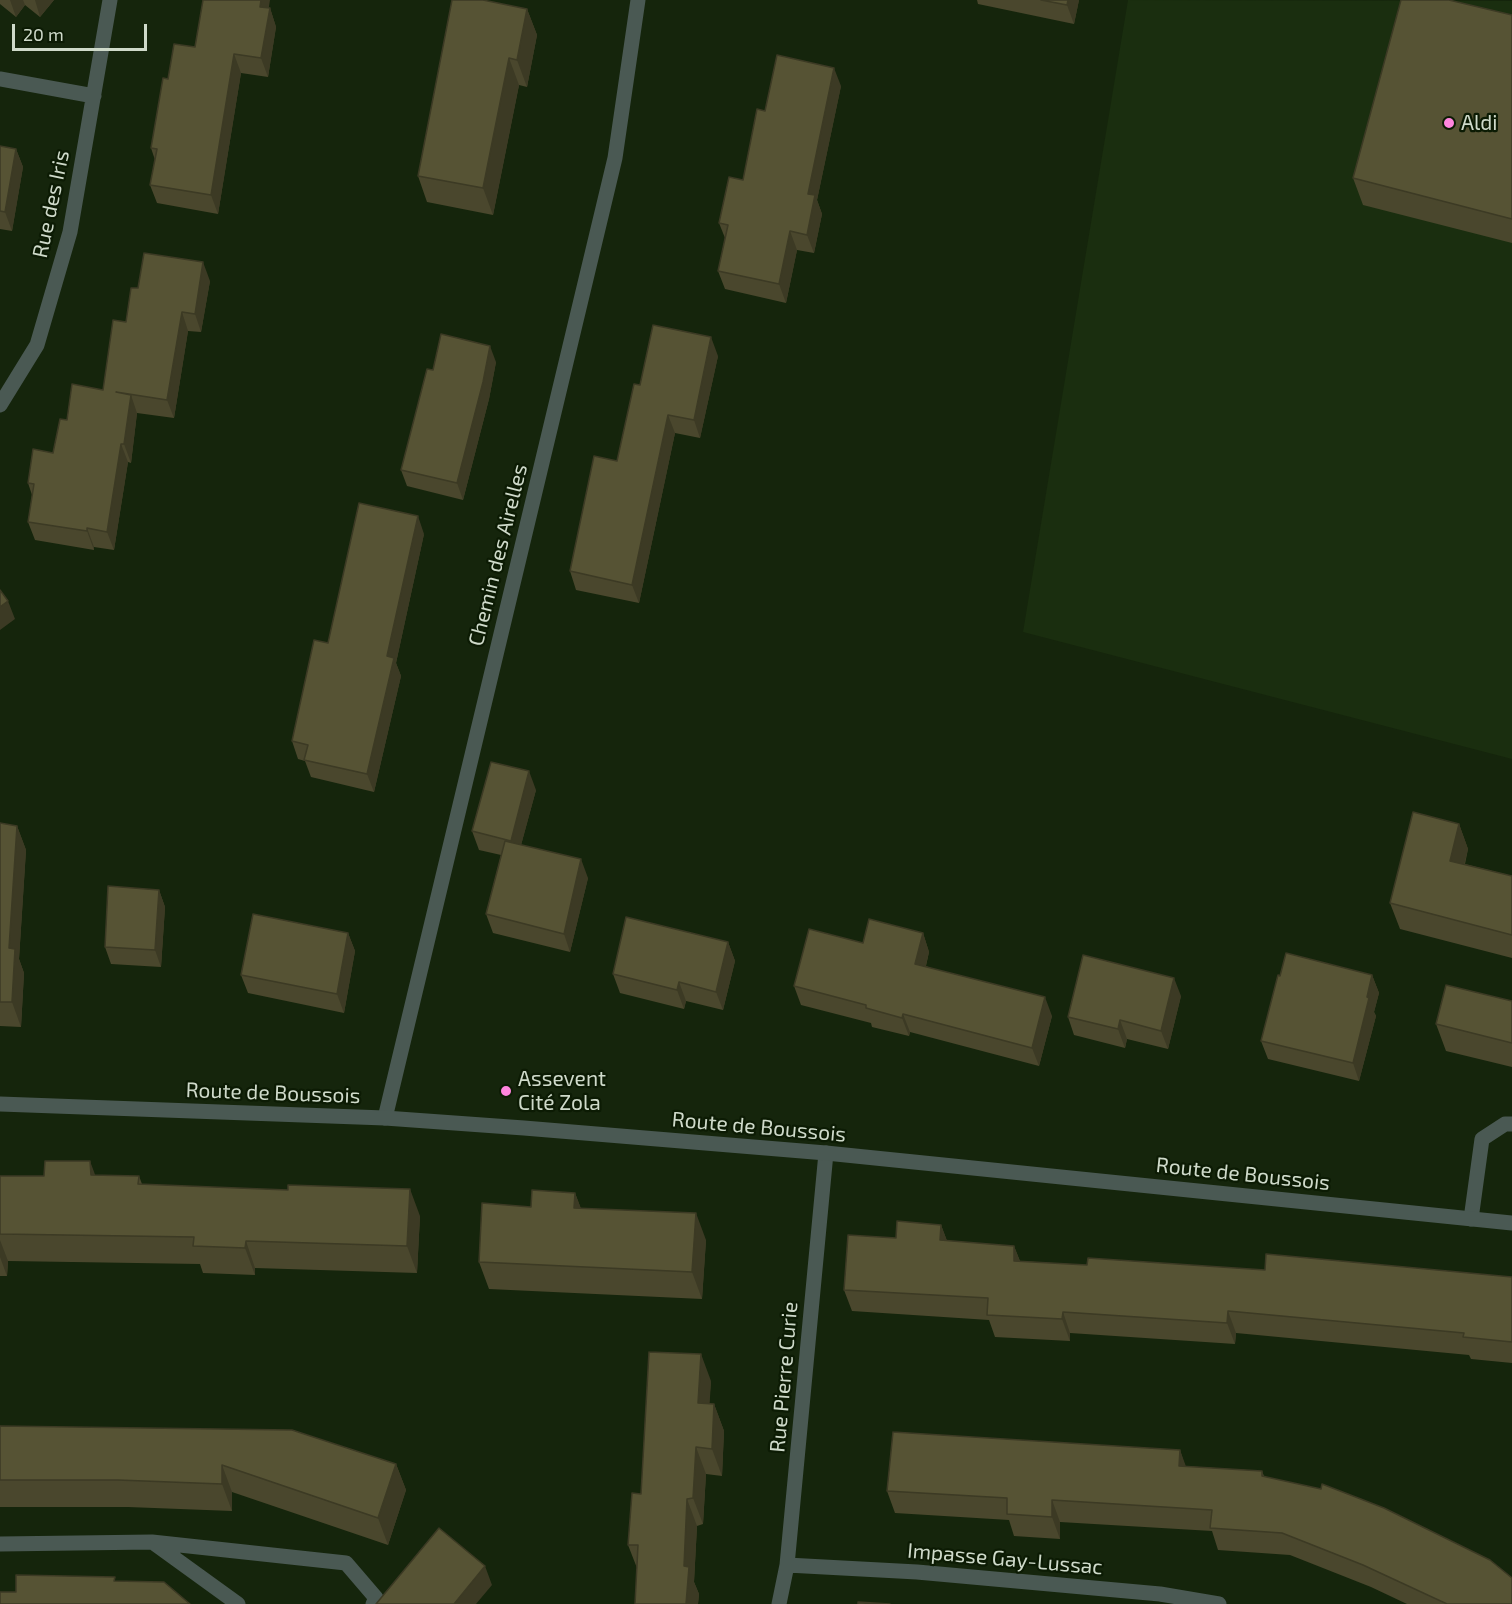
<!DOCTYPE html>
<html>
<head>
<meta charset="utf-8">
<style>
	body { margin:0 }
	#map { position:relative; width:1512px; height:1604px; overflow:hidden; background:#15250c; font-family:"Exo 2",sans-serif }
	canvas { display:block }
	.scale { position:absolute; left:12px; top:24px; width:135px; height:27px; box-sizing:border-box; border:3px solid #cfdaca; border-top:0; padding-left:8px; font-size:18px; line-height:21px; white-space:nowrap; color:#cfdaca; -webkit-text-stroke:4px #0c1b04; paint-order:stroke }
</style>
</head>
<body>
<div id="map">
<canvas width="1512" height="1604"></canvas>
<div class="scale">20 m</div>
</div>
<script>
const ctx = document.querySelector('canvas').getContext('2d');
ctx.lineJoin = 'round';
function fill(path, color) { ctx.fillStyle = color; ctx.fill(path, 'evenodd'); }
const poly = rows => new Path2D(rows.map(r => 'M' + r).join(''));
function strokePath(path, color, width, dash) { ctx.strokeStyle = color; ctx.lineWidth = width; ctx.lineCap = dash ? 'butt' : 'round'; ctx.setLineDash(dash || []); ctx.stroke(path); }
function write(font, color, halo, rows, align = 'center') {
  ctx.font = font + ' "Exo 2",sans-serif'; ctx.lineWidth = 4.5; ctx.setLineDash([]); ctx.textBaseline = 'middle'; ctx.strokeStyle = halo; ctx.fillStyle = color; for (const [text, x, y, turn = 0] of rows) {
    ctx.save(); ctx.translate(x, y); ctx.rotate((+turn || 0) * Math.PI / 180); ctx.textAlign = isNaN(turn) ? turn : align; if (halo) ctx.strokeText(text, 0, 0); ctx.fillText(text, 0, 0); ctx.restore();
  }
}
fill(poly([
	[1128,0,1512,1,1512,759,1023,632]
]), '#1a2e0f');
strokePath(poly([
	[1471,1219,1482,1139,1505,1124,1512,1124]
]), '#4a5953', 15);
strokePath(poly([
	[0,79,94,96],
	[0,405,37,345,70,232,110,0],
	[385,1118,615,158,638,0],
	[0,1544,152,1542,346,1563,376,1598,373,1604],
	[155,1544,238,1604],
	[787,1565,917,1572,1160,1594,1219,1604],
	[779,1604,787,1565,826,1153]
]), '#4a5953', 15);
strokePath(poly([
	[0,1104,385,1118,524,1128,826,1153,1512,1223]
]), '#4a5953', 15);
fill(poly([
	[0,0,54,0,40,17,25,5,16,17,0,4],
	[977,0,1079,0,1074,24,978,4],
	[270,8,276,27,268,77,241,73,218,214,157,203,150,185,155,160,151,148,168,79,195,47],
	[527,9,537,35,527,87,519,85,493,215,427,202,418,176],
	[1512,15,1512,243,1363,205,1353,178],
	[841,86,817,200,822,214,814,253,797,250,786,303,725,289,718,271,725,238,719,223,743,180,765,111],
	[0,146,16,149,23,167,12,231,0,229],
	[210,281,201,332,188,331,174,418,137,413,131,463,128,462,114,550,94,547,94,550,35,540,28,522,32,495,28,483,53,453,67,420,103,390,126,322],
	[718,356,700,438,675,433,639,603,576,590,570,571,617,461,640,385],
	[496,362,489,399,463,500,407,486,401,470,433,370],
	[424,534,396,663,401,676,374,792,311,777,305,761,298,759,292,741,328,643],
	[536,790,521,845,588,878,570,952,493,933,486,914,501,855,479,850,472,831],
	[0,823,17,826,26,850,19,959,24,973,21,1027,0,1026],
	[1459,824,1468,849,1465,864,1512,876,1512,958,1400,929,1390,903],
	[159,890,165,907,161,967,111,964,105,947],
	[348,933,355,951,344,1013,248,993,241,975],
	[923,933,929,952,926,966,1052,1016,1039,1066,910,1032,909,1036,872,1027,871,1023,801,1005,794,986,863,943],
	[728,942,735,961,723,1010,686,1001,684,1009,620,993,613,974],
	[1372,975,1379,993,1374,1012,1376,1016,1359,1081,1268,1059,1261,1041,1280,976],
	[1181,996,1168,1049,1127,1039,1125,1048,1074,1035,1068,1017],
	[1512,1001,1512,1067,1446,1051,1436,1024],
	[0,1176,139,1176,142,1184,420,1216,417,1273,255,1268,255,1275,203,1273,200,1264,8,1261,7,1276,0,1276],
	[575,1193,581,1209,706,1240,702,1299,489,1289,479,1262,531,1207],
	[941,1225,947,1241,1014,1246,1020,1261,1087,1265,1512,1277,1512,1363,1471,1359,1469,1355,1236,1333,1235,1344,1070,1333,1070,1341,995,1337,989,1320,852,1311,844,1290],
	[711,1381,709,1404,714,1404,724,1431,722,1476,706,1474,703,1524,697,1526,694,1582,699,1594,698,1604,635,1604,637,1568,628,1545,641,1494],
	[0,1426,396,1464,406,1490,388,1545,232,1492,232,1511,128,1507,0,1507],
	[1180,1450,1185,1466,1262,1471,1264,1476,1512,1604,1407,1604,1371,1587,1290,1555,1218,1550,1212,1531,1060,1522,1060,1539,1014,1536,1009,1520,895,1513,887,1491]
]), '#4a472d');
fill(poly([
	[10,0,23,0,25,5,16,17],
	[35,0,54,0,40,17],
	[261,0,270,0,266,25,260,7],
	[1068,0,1079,0,1074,24,1067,5],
	[270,8,276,27,268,77,261,58],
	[527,9,537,35,527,87,517,60],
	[234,54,241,73,218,214,211,195],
	[509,58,519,85,493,215,483,188],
	[834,68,841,86,817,200,822,214,814,253,807,235,808,194],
	[16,149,23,167,12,231,5,212],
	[790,231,797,250,786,303,779,284],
	[203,262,210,281,201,332,195,314],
	[182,312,188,331,174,418,167,400],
	[711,337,718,356,700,438,694,420],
	[490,346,496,362,489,399,463,500,457,483],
	[131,395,137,413,131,463,124,444],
	[668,415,675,433,639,603,632,585],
	[121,444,128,462,114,550,107,532],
	[418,516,424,534,396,663,401,676,374,792,367,774,387,656],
	[87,528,94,547,94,550,87,531],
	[8,601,15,619,0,630,0,607],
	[529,771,536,790,517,860,511,841],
	[1459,824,1468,849,1459,886,1450,861],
	[17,826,26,850,19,959,24,973,21,1027,12,1002,9,948],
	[581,859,588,878,570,952,564,934],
	[159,890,165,907,161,967,155,950],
	[348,933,355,951,344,1013,337,994],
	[923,933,929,952,922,982,915,964],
	[728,942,735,961,723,1010,716,992],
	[1372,975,1379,993,1374,1012,1376,1016,1359,1081,1353,1063],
	[1174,978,1181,996,1168,1049,1161,1031],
	[679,982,686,1001,684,1009,677,990],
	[1045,997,1052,1016,1039,1066,1032,1048],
	[903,1014,910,1032,909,1036,902,1018],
	[1120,1020,1127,1039,1125,1048,1118,1029],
	[90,1161,100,1188,91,1175],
	[410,1189,420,1216,417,1273,407,1246],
	[575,1193,585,1219,574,1208],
	[696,1213,706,1240,702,1299,692,1272],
	[941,1225,949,1246,940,1240],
	[0,1240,8,1261,7,1276,0,1257],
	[246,1241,255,1268,255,1275,245,1248],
	[1014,1246,1022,1267,1014,1261],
	[1228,1311,1236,1333,1235,1344,1227,1323],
	[1063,1312,1070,1333,1070,1341,1062,1319],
	[701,1354,711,1381,708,1430,698,1403],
	[714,1404,724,1431,722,1476,712,1449],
	[696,1447,706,1474,703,1524,693,1498],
	[1180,1450,1188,1472,1179,1466],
	[396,1464,406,1490,388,1545,378,1518],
	[222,1465,232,1492,232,1511,222,1484],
	[687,1499,697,1526,694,1582,699,1594,698,1604,686,1604,684,1566],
	[1052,1500,1060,1522,1060,1539,1052,1517],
	[485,1566,492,1585,476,1604,454,1604]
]), '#3c3a24');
const building = poly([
	[203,0,261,0,260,7,270,8,261,58,234,54,211,195,150,185,157,149,151,148,163,78,168,79,174,44,195,47,203,0],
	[452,0,483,0,527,9,517,60,509,58,483,188,418,176,452,0],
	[1041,0,1068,0,1067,5,1041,0],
	[1401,0,1449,0,1512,15,1512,219,1353,178,1401,0],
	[777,55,834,68,808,194,815,195,807,235,790,231,779,284,718,271,728,225,719,223,729,177,743,180,757,109,765,111,777,55],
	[0,146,16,149,5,212,0,211,0,146],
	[144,253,203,262,195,314,182,312,167,400,116,392,131,395,124,444,121,444,107,532,87,528,87,531,28,522,34,484,28,483,33,449,53,453,60,419,67,420,72,384,103,390,113,320,126,322,131,288,138,288,144,253],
	[653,325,711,337,694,420,668,415,632,585,570,571,594,456,617,461,634,384,640,385,653,325],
	[441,334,490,346,483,382,457,483,401,470,427,369,433,370,441,334],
	[359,503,418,516,387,656,394,658,367,774,304,760,308,745,292,741,314,640,328,643,359,503],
	[0,590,8,601,0,607,0,590],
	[491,762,529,771,511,841,472,831,491,762],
	[1413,812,1459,824,1450,861,1512,876,1512,935,1390,903,1413,812],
	[0,823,17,826,9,948,15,949,12,1002,0,1002,0,823],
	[505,841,581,859,564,934,486,914,505,841],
	[108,886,159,890,155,950,105,947,108,886],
	[253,914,348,933,337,994,241,975,253,914],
	[626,917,728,942,716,992,679,982,677,990,613,974,626,917],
	[869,919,923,933,915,964,1045,997,1032,1048,903,1014,902,1018,866,1008,866,1005,794,986,809,929,863,943,869,919],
	[1286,953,1372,975,1367,997,1369,998,1353,1063,1261,1041,1278,975,1280,976,1286,953],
	[1083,955,1174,978,1161,1031,1120,1020,1118,1029,1068,1017,1083,955],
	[1446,985,1512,1001,1512,1043,1436,1024,1446,985],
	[45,1161,90,1161,91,1175,139,1176,138,1184,288,1190,288,1185,410,1189,407,1246,246,1241,245,1248,193,1246,194,1237,0,1234,0,1176,44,1176,45,1161],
	[532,1190,575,1193,574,1208,696,1213,692,1272,479,1262,482,1203,531,1207,532,1190],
	[897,1221,941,1225,940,1240,1014,1246,1014,1261,1087,1265,1088,1258,1265,1270,1266,1254,1512,1277,1512,1342,1463,1337,1464,1333,1228,1311,1227,1323,1063,1312,1062,1319,987,1315,988,1298,844,1290,848,1235,896,1238,897,1221],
	[649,1352,701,1354,698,1403,714,1404,712,1449,696,1447,693,1498,687,1499,684,1566,689,1567,686,1604,635,1604,638,1545,628,1545,632,1493,641,1494,649,1352],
	[0,1426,292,1430,396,1464,378,1518,222,1465,222,1484,118,1480,0,1480,0,1426],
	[893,1432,1180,1450,1179,1466,1262,1471,1262,1476,1321,1489,1322,1484,1384,1508,1490,1560,1512,1578,1512,1604,1447,1604,1363,1565,1282,1533,1210,1528,1212,1510,1052,1500,1052,1517,1007,1514,1007,1498,887,1491,893,1432],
	[439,1528,485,1566,454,1604,376,1604,439,1528],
	[16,1575,115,1577,114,1581,164,1582,190,1604,0,1604,0,1592,16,1592,16,1575],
	[858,1602,890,1604,858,1604,858,1602]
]);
fill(building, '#565334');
strokePath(building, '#3c3a24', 1.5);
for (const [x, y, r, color] of [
	[1449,123,6,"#ff85de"],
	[506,1091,6,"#ff85de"]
]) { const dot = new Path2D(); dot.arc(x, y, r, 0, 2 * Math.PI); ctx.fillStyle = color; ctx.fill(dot); strokePath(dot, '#0c1b04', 2); }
write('21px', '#cfdaca', '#0c1b04', [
	["Aldi",1461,123],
	["Assevent",518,1079],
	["Cité Zola",518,1103]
], 'left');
write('21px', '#cfdaca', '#0c1b04', [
	["Rue des Iris",51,204,-78],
	["Chemin des Airelles",498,555,-76],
	["Route de Boussois",273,1093,2],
	["Route de Boussois",759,1127,5],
	["Route de Boussois",1243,1174,6],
	["Rue Pierre Curie",784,1377,-85],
	["Impasse Gay-Lussac",1005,1559,5]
]);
</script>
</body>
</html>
